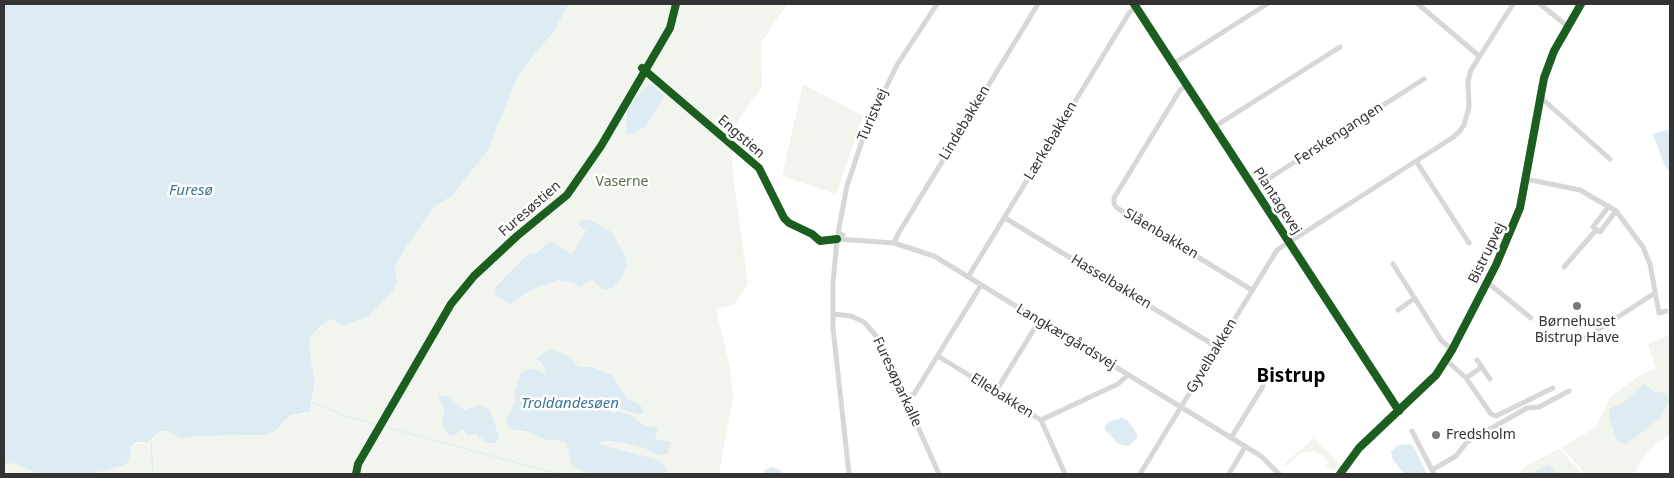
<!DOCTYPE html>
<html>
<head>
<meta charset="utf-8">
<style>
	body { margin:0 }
	#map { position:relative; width:1674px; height:478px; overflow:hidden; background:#fff; font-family:"Noto Sans",sans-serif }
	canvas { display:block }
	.frame { position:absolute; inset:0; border:5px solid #333; pointer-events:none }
</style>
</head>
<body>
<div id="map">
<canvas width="1674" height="478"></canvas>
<div class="frame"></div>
</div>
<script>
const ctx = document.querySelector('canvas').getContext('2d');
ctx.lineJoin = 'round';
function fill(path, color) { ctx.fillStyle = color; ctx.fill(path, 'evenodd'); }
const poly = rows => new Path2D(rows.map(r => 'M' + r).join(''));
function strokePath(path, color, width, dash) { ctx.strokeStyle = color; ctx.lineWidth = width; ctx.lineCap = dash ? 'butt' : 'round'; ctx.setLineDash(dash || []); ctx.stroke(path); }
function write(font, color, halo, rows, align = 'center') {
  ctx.font = font + ' "Noto Sans",sans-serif'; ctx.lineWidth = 5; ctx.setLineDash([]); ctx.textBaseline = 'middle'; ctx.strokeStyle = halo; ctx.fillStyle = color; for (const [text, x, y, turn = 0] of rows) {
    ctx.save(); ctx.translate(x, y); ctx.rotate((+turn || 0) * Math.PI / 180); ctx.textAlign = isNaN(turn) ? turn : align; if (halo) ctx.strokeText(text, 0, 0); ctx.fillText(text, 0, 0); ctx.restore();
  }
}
fill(poly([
	[569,4,787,4,761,43,762,87,741,116,731,133,733,175,748,284,734,305,716,309,730,367,733,398,719,474,665,474,667,469,625,451,599,444,601,441,613,441,644,448,658,455,662,441,655,439,657,433,651,428,645,426,631,415,612,413,609,408,614,408,644,415,639,404,626,398,621,393,612,375,593,367,579,367,565,354,540,363,545,368,546,373,537,371,515,391,515,403,506,420,517,431,529,432,548,441,557,440,566,443,569,456,577,469,592,474,92,474,125,465,129,461,132,445,151,441,161,431,167,431,181,438,194,436,267,435,271,434,289,416,305,414,310,410,315,382,309,349,310,338,320,326,330,319,346,326,369,316,393,291,397,282,395,267,404,250,434,207,453,195,488,150,515,83,522,70,554,31],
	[664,95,655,112,626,134,627,111,636,96],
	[578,225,624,252,623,274,613,288,599,286,592,280,584,285,558,280,535,288,524,297,528,254,536,253,549,242,554,242,572,255,579,247,586,231],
	[438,395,449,399,464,410,479,405,490,409,498,431,487,443,476,434,463,430,453,436,446,431,442,424,444,408],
	[803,84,863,116,836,194,782,176],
	[1670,335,1670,434,1655,445,1644,457,1634,474,1586,474,1561,448,1596,427,1611,396,1640,375,1656,369,1648,344],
	[1314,438,1339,463,1334,471,1325,465,1328,462,1322,455,1312,451,1301,453,1286,466,1284,464],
	[1559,449,1583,474,1519,474,1526,466],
	[4,463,16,464,39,474,4,474]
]), '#f1f5ed');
fill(poly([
	[4,4,569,4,554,31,522,70,515,83,488,150,453,195,434,207,404,250,395,267,397,282,393,291,369,316,345,326,330,319,320,326,310,338,309,349,315,382,309,412,289,416,274,432,267,435,194,436,181,438,167,431,161,431,148,442,137,442,132,445,129,461,125,465,92,474,39,474,16,464,4,463],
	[651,84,664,95,661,102,646,126,632,134,626,134,627,111,636,96],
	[1670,129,1670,172,1665,166,1653,134],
	[581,220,590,220,610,231,624,252,627,264,623,274,613,288,604,290,592,280,579,287,574,283,558,280,535,288,510,304,498,297,495,293,496,287,528,254,536,253,549,242,554,242,572,255,586,231,578,225],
	[550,349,565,354,579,367,593,367,612,375,626,398,639,404,643,409,644,415,614,408,609,409,612,413,618,411,631,415,645,426,658,428,655,439,670,442,668,454,658,455,644,448,613,441,601,441,599,444,661,461,667,469,665,474,592,474,577,469,571,464,566,443,557,440,548,441,529,432,509,429,506,420,515,403,515,391,521,373,530,368,545,373,545,368,537,358],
	[1644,384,1655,392,1666,393,1669,401,1661,417,1625,445,1616,439,1609,416,1609,410,1614,406,1622,404],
	[437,395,448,397,464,410,479,405,490,409,499,436,496,443,487,443,476,434,468,435,463,430,453,436,448,434,442,424,444,408],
	[1122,418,1128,421,1137,434,1137,438,1128,446,1118,444,1104,428,1108,422],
	[1409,444,1414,447,1427,474,1404,474,1393,460,1391,451,1398,445],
	[1549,466,1558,474,1530,474,1544,467],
	[773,467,780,470,783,474,762,474,766,469]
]), '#ddebf3');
strokePath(poly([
	[312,403,346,416,558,474],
	[151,441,153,474]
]), '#ddebf3', 1);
strokePath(poly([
	[1418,4,1479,56],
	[1540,4,1567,26],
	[1173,64,1267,4],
	[1187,85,1180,90,1114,198,1114,204,1117,208,1252,290],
	[1539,96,1610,159],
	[1214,127,1340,47],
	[1416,161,1469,243],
	[1526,179,1580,190,1616,211,1643,247,1650,264,1659,313,1666,311],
	[1254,188,1424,79],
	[1609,206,1593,227,1600,232,1616,211],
	[1005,218,1217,347],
	[843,235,838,233,847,186,867,126,897,65,937,4],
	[894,243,898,234,1038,4],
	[1393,264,1441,340,1452,350],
	[1564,267,1596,230],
	[968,277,1129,13,1139,4],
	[1487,282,1531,318],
	[1398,310,1415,298],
	[833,314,851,316,864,322,878,338,939,474],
	[1585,338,1655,293],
	[938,356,1041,420,1065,474],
	[1446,360,1466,378,1491,414,1496,416,1553,388],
	[1477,360,1490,379],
	[1466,378,1482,367],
	[996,391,1039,321],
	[906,401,914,394,981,285],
	[1041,420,1118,384,1128,375],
	[1412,431,1434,474],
	[1231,438,1263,386],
	[1432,470,1456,456,1467,442,1527,408,1539,407,1569,391],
	[849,474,833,328,833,283,837,239,894,243,934,256,1261,456,1279,474],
	[1140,474,1277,250,1452,138,1459,132,1464,125,1469,107,1468,81,1471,70,1513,4],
	[1229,474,1245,447]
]), '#d7d7d7', 5);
strokePath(poly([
	[1134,4,1399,411],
	[1340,474,1359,448,1436,375,1452,350,1496,265,1520,208,1544,78,1554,51,1581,4]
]), '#d0d0d0', 8);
strokePath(poly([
	[1134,4,1399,411],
	[642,68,759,168,784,218,789,223,812,234,820,241,837,239],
	[356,474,358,464,451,304,474,276,517,236,567,195,601,146,670,28,676,4],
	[1340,474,1359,448,1436,375,1452,350,1496,265,1520,208,1544,78,1554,51,1581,4]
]), '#1b5e20', 8);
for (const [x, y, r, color] of [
	[1577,306,5,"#7a7a7a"],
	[1436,435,5,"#7a7a7a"]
]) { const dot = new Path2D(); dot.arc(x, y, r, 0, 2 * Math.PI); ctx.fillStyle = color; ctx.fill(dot); strokePath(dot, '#fff', 2); }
write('14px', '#333', '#fff', [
	["Turistvej",873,115,-67],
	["Lindebakken",965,123,-59],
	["Ferskengangen",1339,134,-33],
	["Engstien",741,137,41],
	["Lærkebakken",1051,141,-59],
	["Plantagevej",1277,201,57],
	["Furesøstien",530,209,-41],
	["Slåenbakken",1161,234,31],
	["Bistrupvej",1487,253,-64],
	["Hasselbakken",1111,282,31],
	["Langkærgårdsvej",1066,337,31],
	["Gyvelbakken",1212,356,-59],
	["Furesøparkalle",897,382,65],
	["Ellebakken",1002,396,32]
]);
write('14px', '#56703f', '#fff', [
	["Vaserne",622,182]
]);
write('14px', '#333', '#fff', [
	["Børnehuset",1577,322],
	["Bistrup Have",1577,338],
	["Fredsholm",1446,435,"left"]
]);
write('italic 15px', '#3f7597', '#fff', [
	["Furesø",191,191],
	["Troldandesøen",570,404]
]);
write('bold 19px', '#000', '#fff', [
	["Bistrup",1291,377]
]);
</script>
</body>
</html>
